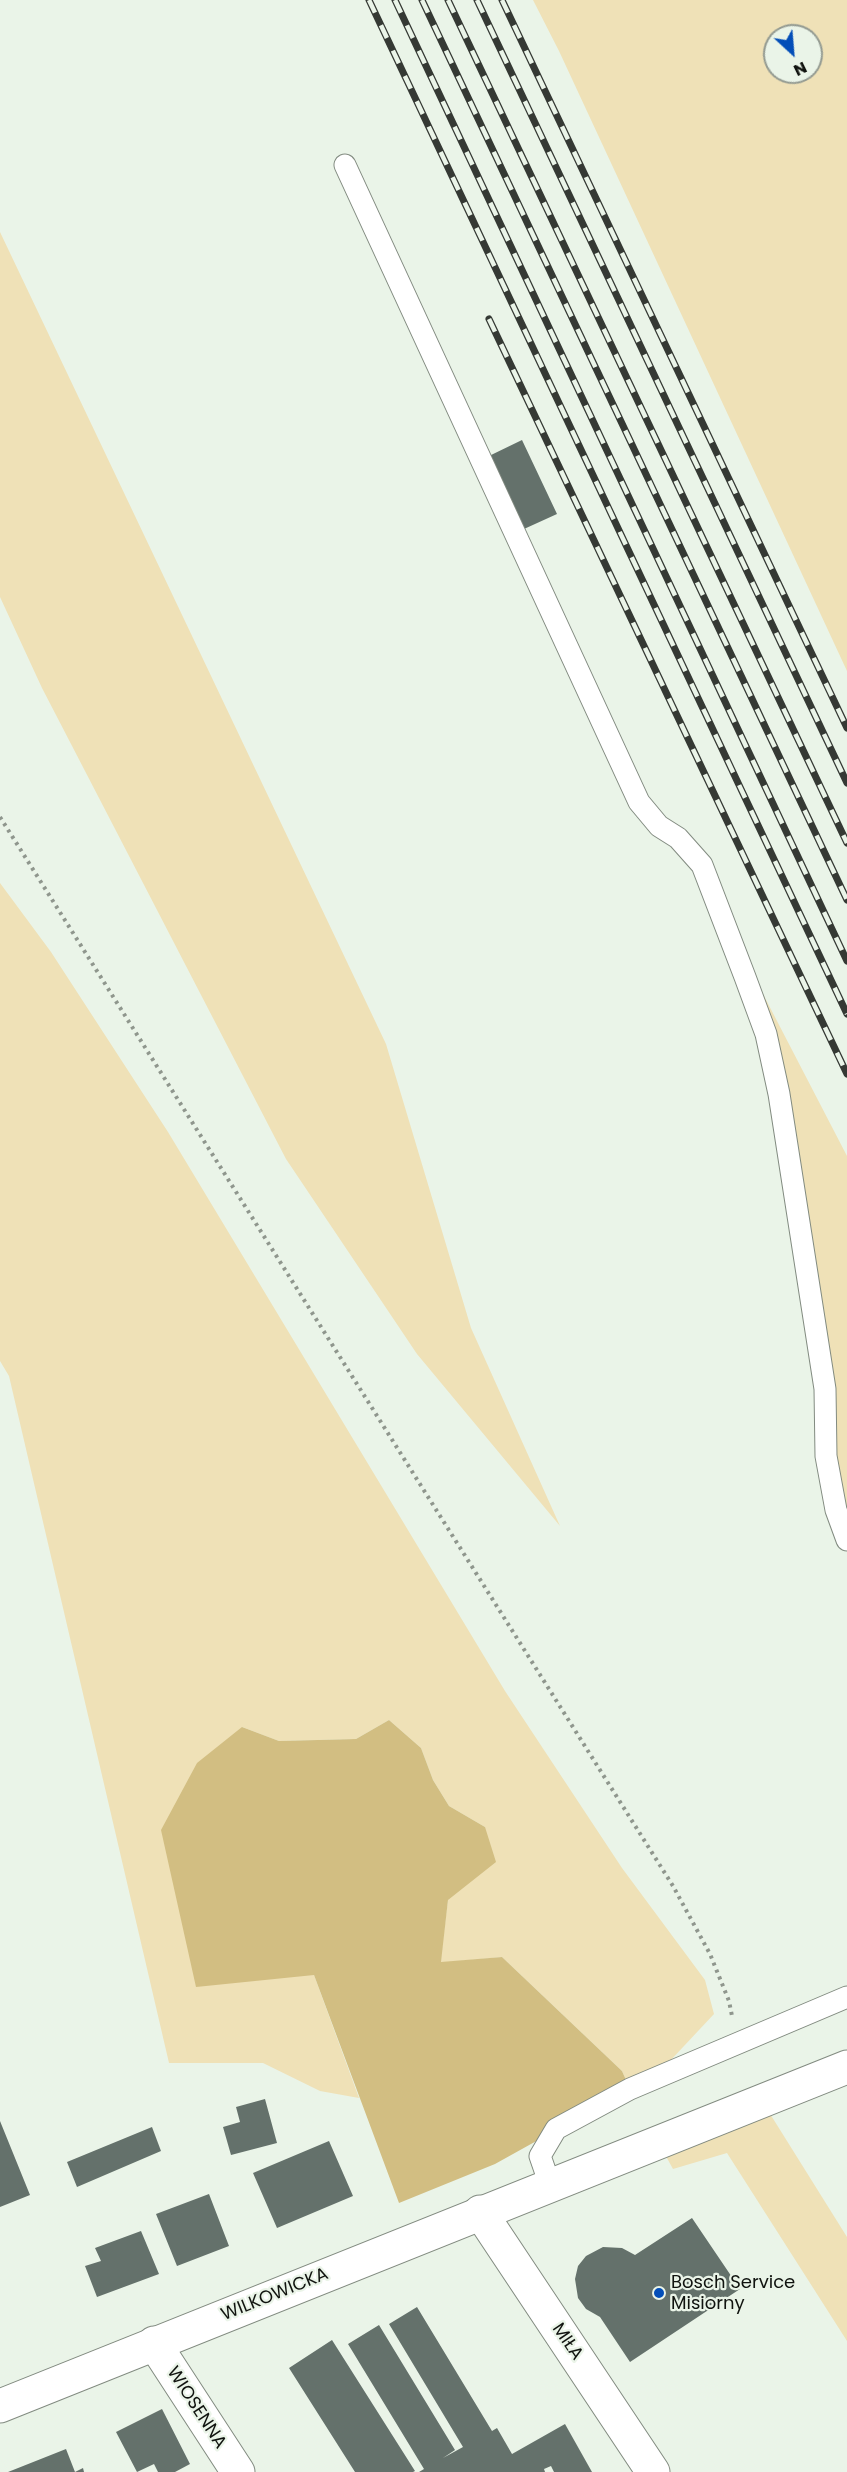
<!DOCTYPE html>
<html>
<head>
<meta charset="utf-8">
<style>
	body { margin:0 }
	#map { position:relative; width:847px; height:2472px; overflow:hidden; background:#eaf4e8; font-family:Poppins,sans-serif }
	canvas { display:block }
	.north { position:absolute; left:763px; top:24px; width:60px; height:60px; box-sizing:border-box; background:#eaf4e8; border:2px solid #939a91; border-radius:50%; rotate:154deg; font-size:16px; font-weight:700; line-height:24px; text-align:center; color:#10130f }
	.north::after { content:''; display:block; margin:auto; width:21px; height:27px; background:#034eb8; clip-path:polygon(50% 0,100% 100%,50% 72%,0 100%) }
</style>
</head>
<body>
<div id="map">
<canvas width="847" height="2472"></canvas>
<div class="north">N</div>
</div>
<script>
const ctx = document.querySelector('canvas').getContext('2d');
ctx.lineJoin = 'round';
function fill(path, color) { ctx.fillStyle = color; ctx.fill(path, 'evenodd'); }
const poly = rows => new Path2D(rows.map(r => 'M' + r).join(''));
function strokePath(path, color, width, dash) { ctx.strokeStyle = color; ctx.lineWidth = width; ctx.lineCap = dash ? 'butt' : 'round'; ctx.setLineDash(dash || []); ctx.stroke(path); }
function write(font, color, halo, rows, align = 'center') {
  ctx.font = font + ' Poppins,sans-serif'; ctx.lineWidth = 4.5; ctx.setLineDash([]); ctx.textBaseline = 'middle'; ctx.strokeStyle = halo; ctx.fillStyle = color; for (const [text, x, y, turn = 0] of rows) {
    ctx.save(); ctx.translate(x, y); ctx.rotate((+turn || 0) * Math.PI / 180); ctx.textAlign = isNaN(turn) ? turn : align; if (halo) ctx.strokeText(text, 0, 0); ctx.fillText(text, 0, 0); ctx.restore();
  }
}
fill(poly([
	[533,0,847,0,847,671,559,51],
	[775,36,811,36,811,72,775,72],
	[0,232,386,1044,471,1328,560,1526,417,1354,286,1159,42,688,0,597],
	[0,883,51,952,168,1132,505,1691,622,1868,705,1980,714,2014,669,2062,630,2089,622,2071,502,1957,440,1963,448,1900,485,1827,449,1806,433,1780,421,1748,389,1720,356,1739,279,1741,242,1727,314,1975,359,2098,320,2091,263,2063,169,2063,9,1376,0,1361],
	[721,913,847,1156,847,1540,779,1094],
	[762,2101,847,2237,847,2341,727,2153,673,2169,657,2140]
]), '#efe1b7');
fill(poly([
	[389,1720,421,1748,433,1780,449,1806,485,1827,496,1862,448,1900,441,1962,502,1957,622,2071,630,2089,495,2164,399,2203,314,1975,196,1987,161,1830,197,1763,242,1727,279,1741,356,1739]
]), '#d2be82');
fill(poly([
	[522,440,557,514,524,529,489,456],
	[265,2099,277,2143,231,2155,223,2127,240,2122,236,2107],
	[0,2121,30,2195,0,2207],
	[152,2127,161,2151,77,2187,67,2162],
	[329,2141,353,2196,277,2228,253,2173],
	[209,2194,229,2246,177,2266,156,2214],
	[692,2218,740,2289,630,2362,600,2317,586,2309,578,2298,575,2279,578,2266,586,2256,603,2247,622,2248,635,2255],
	[141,2231,159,2274,97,2297,85,2266,101,2261,95,2248],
	[417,2307,492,2431,497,2428,512,2454,565,2424,592,2472,554,2472,551,2466,544,2469,545,2472,419,2472,424,2469,348,2344,379,2325,455,2450,443,2458,463,2447,389,2324],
	[332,2340,415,2471,413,2472,355,2472,289,2368],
	[162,2409,190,2464,175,2472,158,2472,154,2464,137,2472,116,2432],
	[66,2449,75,2472,83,2468,84,2472,8,2472]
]), '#64716b');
const lane = poly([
	[345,165,639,802,659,826,678,838,702,865,745,977,766,1034,779,1094,825,1389,826,1456,836,1510,847,1540],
	[550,2185,540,2156,556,2129,630,2089,847,1997]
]);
const street = poly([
	[480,2212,653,2472],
	[154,2343,238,2472]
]);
const secondary = poly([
	[0,2406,847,2067]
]);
strokePath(lane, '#828b80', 23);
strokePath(street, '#828b80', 35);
strokePath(secondary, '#828b80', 35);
strokePath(poly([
	[0,817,673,1886,710,1954,729,2001,732,2016]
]), '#8f968d', 4, [3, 4.5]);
strokePath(lane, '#fff', 21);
strokePath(street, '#fff', 33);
strokePath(secondary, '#fff', 33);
const rail = poly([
	[369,0,847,1014],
	[395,0,847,961],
	[422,0,847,900],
	[448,0,847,843],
	[477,0,847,783],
	[502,0,847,728],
	[489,319,847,1074]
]);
strokePath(rail, '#353934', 7);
strokePath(rail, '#eaf4e8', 4.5, [14]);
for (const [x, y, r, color] of [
	[659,2293,6,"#034eb8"]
]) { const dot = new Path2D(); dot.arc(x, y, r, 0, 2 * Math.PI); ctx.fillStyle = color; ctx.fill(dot); strokePath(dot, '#eaf4e8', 2); }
write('18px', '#10130f', '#eaf4e8', [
	["Bosch Service",671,2283],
	["Misiorny",671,2304]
], 'left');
write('18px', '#10130f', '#eaf4e8', [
	["WILKOWICKA",275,2295,-22],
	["MIŁA",567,2342,56],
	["WIOSENNA",196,2408,57]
]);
</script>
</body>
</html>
